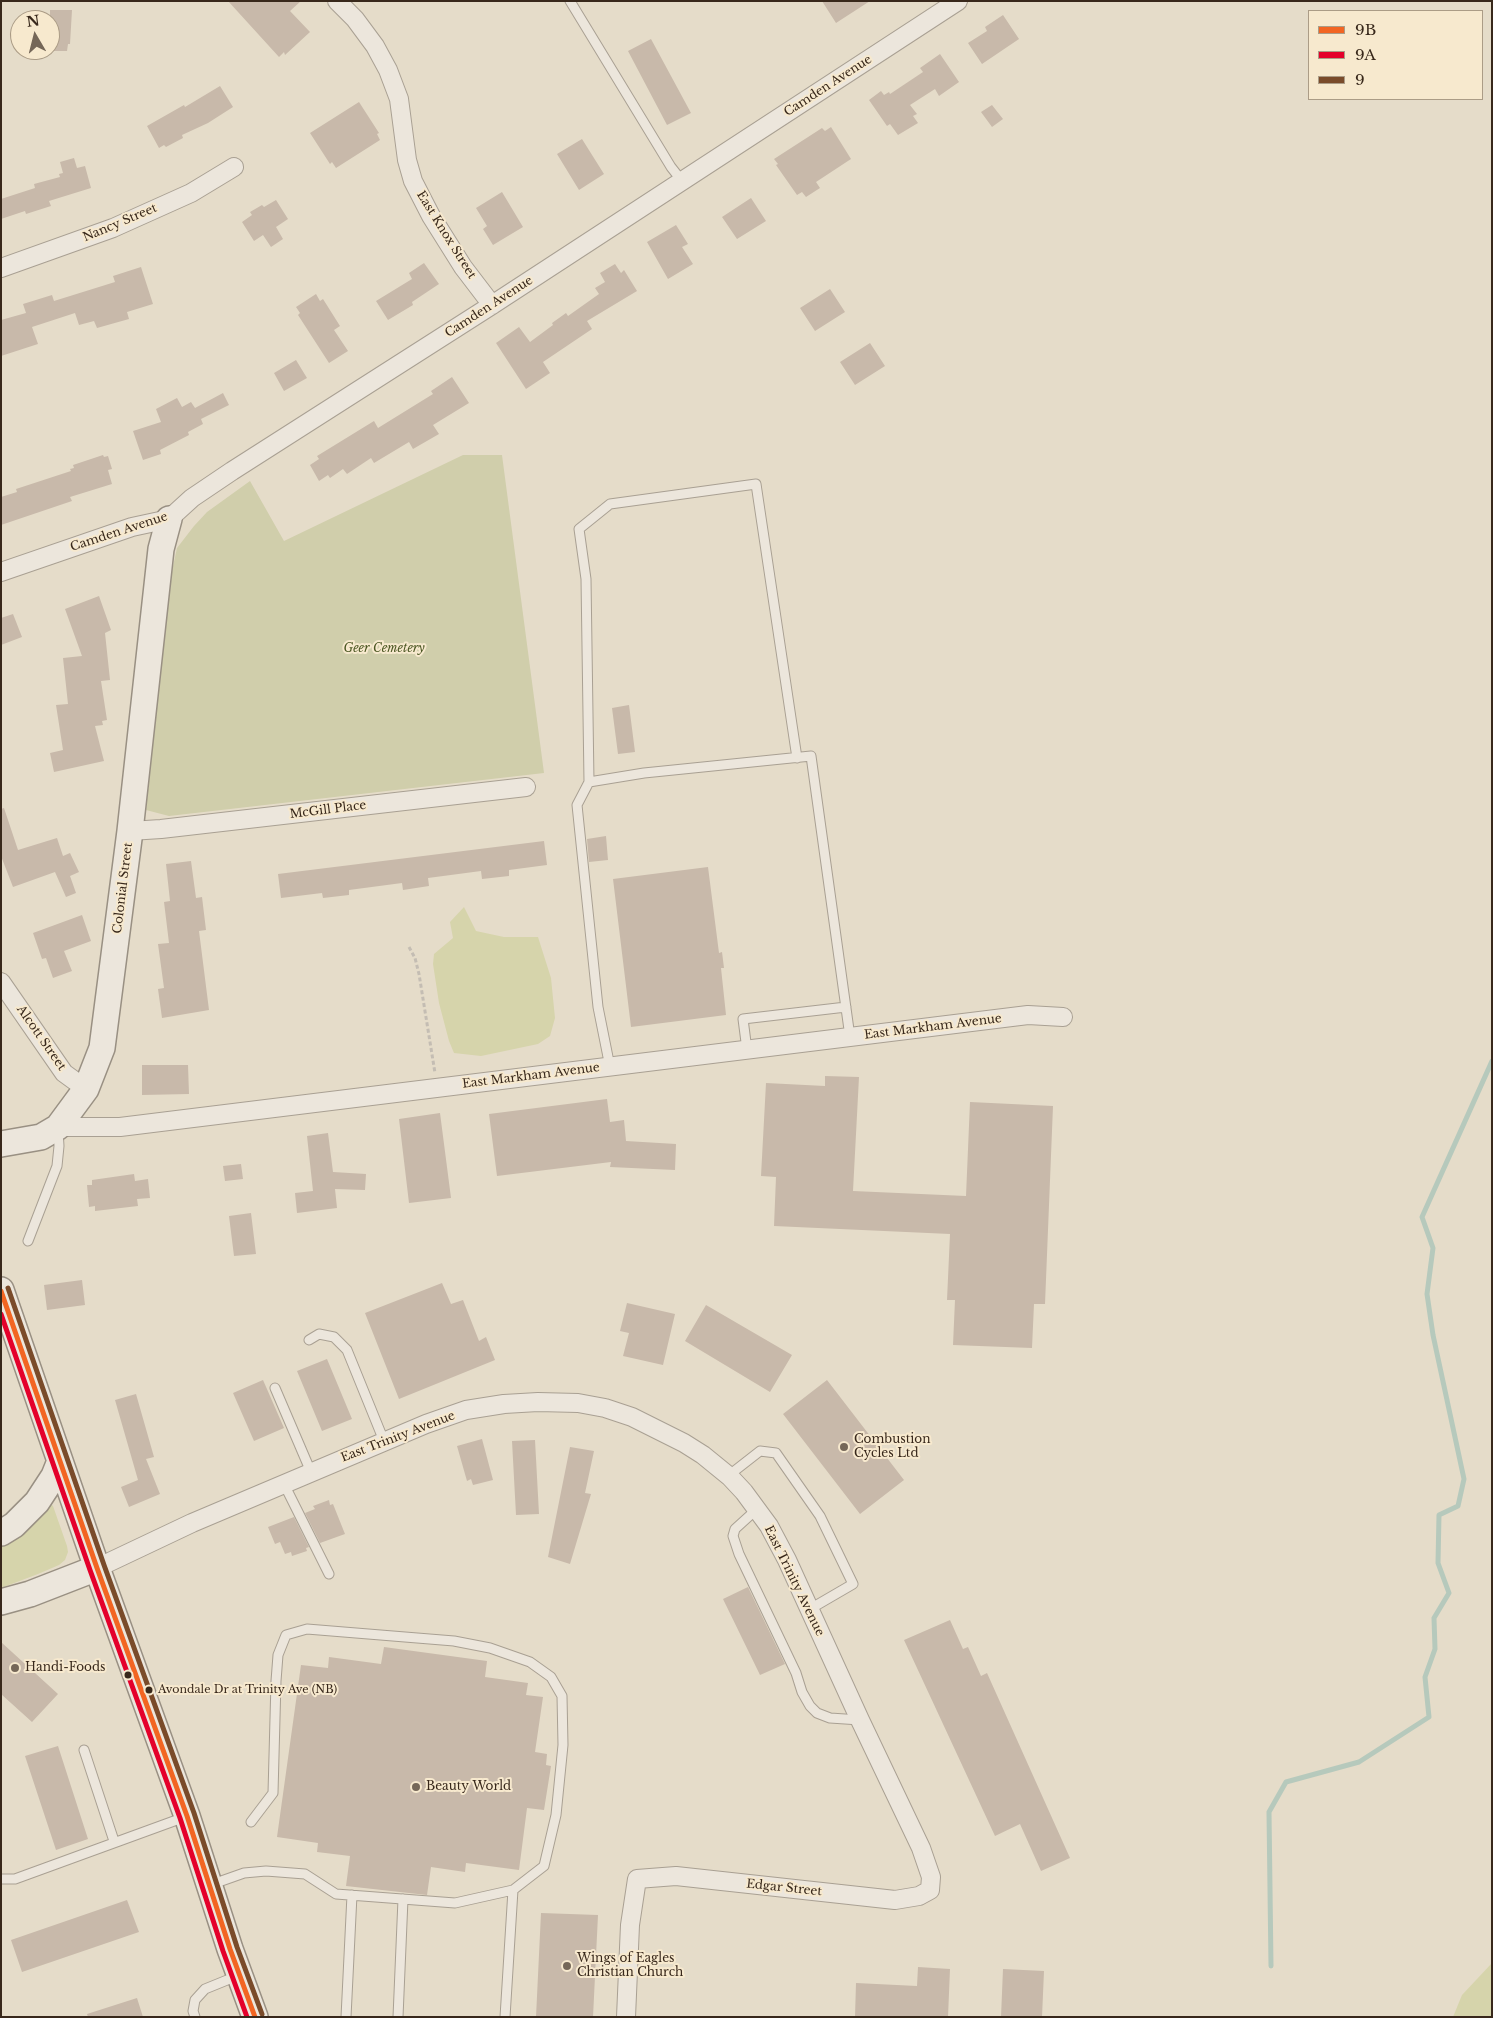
<!DOCTYPE html>
<html>
<head>
<meta charset="utf-8">
<style>
	body { margin:0 }
	#map { position:relative; width:1493px; height:2018px; overflow:hidden; background:#e5dcc9; font-family:"Libre Baskerville",serif }
	canvas { display:block }
	.frame { position:absolute; inset:0; border:2px solid #38281b; pointer-events:none }
	.legend { position:absolute; left:1308px; top:10px; width:175px; height:90px; box-sizing:border-box; background:#f7e9ce; border:1px solid #ab9c86; margin:0; padding:6px 9px; list-style:none; font-size:15px; color:#38281b }
	.legend li { display:flex; align-items:center; gap:10px; height:25px }
	.legend b { width:25px; border:1px solid #ab9c86 }
	.north { position:absolute; left:10px; top:10px; width:50px; height:50px; box-sizing:border-box; background:#f7e9ce; border:1px solid #ab9c86; border-radius:50%; rotate:352deg; font-size:14px; font-weight:700; line-height:20px; text-align:center; color:#38281b }
	.north::after { content:''; display:block; margin:auto; width:18px; height:22px; background:#756758; clip-path:polygon(50% 0,100% 100%,50% 72%,0 100%) }
</style>
</head>
<body>
<div id="map">
<canvas width="1493" height="2018"></canvas>
<div class="frame"></div>
<ul class="legend">
<li><b style="height:6px;background:#f26522"></b>9B</li>
<li><b style="height:6px;background:#e4002b"></b>9A</li>
<li><b style="height:6px;background:#7a4b2a"></b>9</li>
</ul>
<div class="north">N</div>
</div>
<script>
const ctx = document.querySelector('canvas').getContext('2d');
ctx.lineJoin = 'round';
function fill(path, color) { ctx.fillStyle = color; ctx.fill(path, 'evenodd'); }
const poly = rows => new Path2D(rows.map(r => 'M' + r).join(''));
function strokePath(path, color, width, dash) { ctx.strokeStyle = color; ctx.lineWidth = width; ctx.lineCap = dash ? 'butt' : 'round'; ctx.setLineDash(dash || []); ctx.stroke(path); }
function write(font, color, halo, rows, align = 'center') {
  ctx.font = font + ' "Libre Baskerville",serif'; ctx.lineWidth = 4; ctx.setLineDash([]); ctx.textBaseline = 'middle'; ctx.strokeStyle = halo; ctx.fillStyle = color; for (const [text, x, y, turn = 0] of rows) {
    ctx.save(); ctx.translate(x, y); ctx.rotate((+turn || 0) * Math.PI / 180); ctx.textAlign = isNaN(turn) ? turn : align; if (halo) ctx.strokeText(text, 0, 0); ctx.fillText(text, 0, 0); ctx.restore();
  }
}
fill(poly([
	[464,907,476,931,504,937,538,937,551,978,555,1018,550,1036,538,1044,481,1056,454,1053,449,1041,439,1003,433,964,434,954,453,938,450,922],
	[50,1503,53,1506,67,1546,68,1552,65,1560,59,1565,38,1574,1,1588,1,1541],
	[1492,1963,1492,2017,1453,2017,1462,1995]
]), '#d6d4ab');
fill(poly([
	[463,455,502,455,544,773,169,816,146,810,167,594,177,548,194,526,207,512,250,481,284,541]
]), '#d0ceab');
strokePath(poly([
	[1271,1966,1269,1812,1286,1782,1359,1762,1429,1717,1425,1677,1435,1649,1434,1618,1449,1593,1438,1563,1439,1515,1458,1506,1464,1479,1433,1335,1427,1294,1433,1248,1422,1217,1492,1061]
]), '#b6c9bc', 5);
fill(poly([
	[228,1,301,1,290,11,310,32,285,55,284,52,279,57],
	[822,1,870,1,836,23],
	[50,10,72,10,70,44,68,44,67,51,50,51],
	[1003,15,1019,39,982,64,968,43,987,31,985,27],
	[651,39,691,113,667,125,628,51],
	[940,54,959,82,939,96,935,89,910,105,917,114,913,116,918,123,898,135,890,124,887,126,869,100,881,91,884,95,889,92,890,94,923,72,920,68],
	[220,86,233,107,208,123,182,135,183,138,166,147,164,145,159,148,147,126,184,105,185,107],
	[359,102,379,133,377,134,380,140,336,168,332,162,330,164,310,133],
	[992,105,1003,119,992,127,981,112],
	[831,127,851,159,816,182,820,188,806,197,802,192,797,195,776,165,778,164,774,159,822,128,825,131],
	[582,139,604,174,579,190,557,154],
	[74,158,77,168,85,166,91,188,49,201,51,206,26,214,25,211,1,219,1,199,35,188,34,184,60,177,59,174,63,173,60,162],
	[502,192,523,227,493,245,483,229,487,226,476,208],
	[751,198,766,221,737,239,722,217],
	[276,200,288,219,276,227,283,239,271,247,263,235,254,241,242,222,252,215,250,212,262,205,264,207],
	[676,225,688,244,682,247,693,264,668,279,647,242],
	[424,263,439,284,412,302,413,305,388,320,376,301,412,279,409,273],
	[615,264,621,273,624,270,637,291,587,321,592,329,543,362,550,373,526,389,496,343,519,327,530,342,553,325,552,323,566,313,568,316,599,294,595,288,605,282,600,273],
	[141,267,153,304,127,312,129,319,97,328,94,321,79,325,75,313,32,327,38,344,1,356,1,320,26,313,23,304,52,295,54,301,115,282,113,276],
	[830,289,845,312,815,331,800,308],
	[316,294,320,301,323,299,340,326,334,330,348,351,329,363,298,315,300,313,296,307],
	[870,343,885,366,855,385,840,362],
	[296,360,307,378,284,391,274,373],
	[452,377,469,403,433,425,439,434,413,449,409,442,374,463,371,458,347,474,343,469,330,478,328,475,319,481,310,465,319,459,317,456,374,421,378,428,433,394,431,391],
	[223,393,229,405,201,419,203,424,188,432,189,435,160,450,161,454,143,460,133,431,161,422,156,409,177,398,182,407,191,402,195,408],
	[103,455,104,457,108,456,112,469,108,470,112,484,70,497,72,501,1,525,1,497,17,492,16,489,71,471,70,469,74,468,73,465],
	[99,596,111,630,105,633,110,680,101,681,107,720,102,721,103,725,95,726,104,761,54,772,50,753,63,750,56,705,68,704,63,658,82,656,65,609],
	[13,614,22,637,1,645,1,618],
	[629,705,635,752,618,754,612,708],
	[4,808,18,850,57,838,63,856,70,853,79,872,70,876,76,893,66,897,55,872,13,887,1,856,1,809],
	[606,836,608,860,589,862,587,839],
	[544,841,547,865,509,870,509,876,482,879,481,871,428,878,429,886,403,890,402,883,349,890,349,895,323,898,322,893,281,898,278,874],
	[191,861,196,898,202,897,206,930,199,931,209,1010,162,1018,158,989,164,988,158,944,169,943,164,902,170,901,166,864],
	[708,867,719,953,722,952,724,968,721,968,726,1015,631,1027,613,879],
	[82,915,91,941,64,951,72,971,53,978,46,958,42,959,33,933],
	[142,1065,188,1065,189,1094,142,1095],
	[825,1076,859,1077,853,1191,966,1196,970,1102,1053,1106,1045,1304,1034,1304,1032,1348,953,1345,955,1300,947,1300,950,1234,774,1226,776,1177,761,1176,766,1083,825,1086],
	[607,1099,610,1122,624,1120,626,1141,676,1144,675,1170,610,1167,611,1162,497,1176,489,1114],
	[440,1113,451,1198,409,1203,399,1119],
	[328,1133,333,1172,366,1174,365,1190,335,1189,337,1208,297,1213,295,1193,313,1191,307,1136],
	[241,1164,243,1179,225,1181,223,1166],
	[134,1174,135,1181,148,1179,150,1198,137,1199,138,1206,95,1211,95,1206,89,1207,87,1185,92,1185,92,1180],
	[251,1213,256,1254,234,1256,229,1216],
	[82,1280,85,1305,47,1310,44,1285],
	[442,1283,451,1304,463,1300,479,1341,486,1337,495,1360,399,1399,365,1313],
	[627,1303,675,1314,663,1365,623,1356,629,1333,620,1331],
	[706,1305,792,1355,770,1392,685,1341],
	[327,1359,352,1419,322,1431,297,1371],
	[263,1380,284,1428,254,1441,233,1393],
	[827,1380,904,1480,860,1514,783,1414],
	[136,1394,154,1457,146,1459,160,1494,129,1507,121,1487,138,1480,115,1400],
	[482,1439,493,1480,473,1485,471,1479,467,1481,457,1446],
	[535,1440,539,1514,516,1515,512,1441],
	[570,1447,594,1451,585,1493,591,1494,570,1564,548,1557],
	[329,1500,330,1505,333,1504,345,1534,320,1543,305,1513,315,1509,313,1506],
	[294,1517,309,1547,306,1548,307,1551,292,1556,291,1552,285,1554,280,1542,275,1544,268,1527],
	[748,1587,785,1664,760,1675,723,1599],
	[950,1620,963,1649,968,1647,981,1676,987,1673,1070,1858,1041,1871,1020,1824,995,1836,904,1640],
	[1,1642,58,1694,32,1722,1,1694],
	[384,1647,487,1661,485,1677,528,1683,526,1695,543,1697,535,1752,547,1754,546,1765,551,1766,544,1810,527,1808,519,1870,466,1863,465,1872,431,1867,427,1895,346,1886,350,1856,317,1852,318,1843,277,1837,301,1665,328,1668,329,1657,381,1664],
	[58,1746,88,1839,56,1850,25,1756],
	[127,1900,139,1932,22,1972,11,1940],
	[541,1913,598,1915,593,2017,536,2017],
	[918,1967,950,1969,948,2017,855,2017,856,1983,917,1986],
	[1003,1969,1044,1971,1042,2017,1001,2017],
	[137,1998,143,2017,88,2017,87,2014]
]), '#c8b9aa');
const lane = poly([
	[570,1,671,167,682,181],
	[589,782,586,579,579,529,610,504,756,484,797,758],
	[747,1050,743,1019,846,1007],
	[610,1067,598,1007,577,805,589,782,644,773,811,756,850,1037],
	[28,1241,57,1166,59,1146,58,1130],
	[309,1340,319,1334,334,1337,347,1350,384,1441],
	[275,1388,311,1472],
	[728,1476,760,1451,776,1453,820,1516,853,1584,810,1609],
	[284,1484,329,1574],
	[757,1509,735,1529,733,1536,739,1554,796,1673,802,1692,810,1706,817,1713,830,1718,860,1720],
	[84,1750,114,1841],
	[1,1879,15,1879,185,1817],
	[210,1885,244,1873,266,1871,305,1874,336,1894,455,1903,513,1890,544,1866,556,1815,563,1745,562,1696,551,1677,530,1662,490,1648,454,1641,307,1629,286,1635,278,1655,276,1681,273,1793,251,1822],
	[195,2017,193,2011,195,2000,205,1989,237,1976],
	[346,2017,352,1895],
	[398,2017,403,1899],
	[505,2017,513,1890]
]);
const street = poly([
	[337,1,355,19,375,46,388,70,399,99,407,160,413,181,431,216,463,267,492,305],
	[1,268,113,228,191,193,234,167],
	[1,572,132,527,169,519,192,498,232,471,492,305,958,1],
	[130,831,161,829,526,787],
	[1,982,64,1073,86,1089],
	[58,1127,120,1127,1028,1015,1063,1017],
	[97,1568,192,1523,426,1424,466,1410,504,1404,538,1402,578,1403,605,1408,632,1417,684,1443,703,1455,730,1477,744,1492,769,1526,787,1560,860,1720,921,1848,931,1877,930,1890,919,1896,895,1900,676,1876,637,1879,630,1925,626,2017]
]);
const secondary = poly([
	[1,1144,41,1137,58,1127,86,1089,102,1048,130,831,161,549,169,519],
	[1,1290,97,1568,187,1816,230,1949,255,2017],
	[1,1533,14,1525,37,1502,54,1476,60,1461],
	[1,1602,30,1594,97,1568]
]);
strokePath(lane, '#a9a093', 11);
strokePath(street, '#a9a093', 20);
strokePath(secondary, '#999083', 28);
strokePath(poly([
	[409,947,415,958,419,974,435,1073]
]), '#c4bdb3', 3, [4, 2.5]);
strokePath(lane, '#ece6dc', 9);
strokePath(street, '#ece6dc', 18);
strokePath(secondary, '#ece6dc', 25);
strokePath(poly([
	[1,1291,97,1568,187,1816,230,1949,255,2017]
]), '#f26522', 5);
strokePath(poly([
	[1,1314,90,1570,180,1818,223,1951,247,2017]
]), '#e4002b', 5);
strokePath(poly([
	[8,1288,104,1565,194,1813,237,1947,262,2014]
]), '#7a4b2a', 5);
for (const [x, y, r, color] of [
	[844,1447,5,"#756758"],
	[15,1668,5,"#756758"],
	[128,1675,4.5,"#38281b"],
	[149,1690,4.5,"#38281b"],
	[416,1787,5,"#756758"],
	[567,1966,5,"#756758"]
]) { const dot = new Path2D(); dot.arc(x, y, r, 0, 2 * Math.PI); ctx.fillStyle = color; ctx.fill(dot); strokePath(dot, '#f7e9ce', 2); }
write('11px', '#38281b', '#f7e9ce', [
	["Avondale Dr at Trinity Ave (NB)",158,1690]
], 'left');
write('12px', '#38281b', '#f7e9ce', [
	["Camden Avenue",828,86,-33],
	["Nancy Street",120,223,-23],
	["East Knox Street",446,235,58],
	["Camden Avenue",489,307,-33],
	["Camden Avenue",119,532,-18],
	["McGill Place",328,810,-7],
	["Colonial Street",123,888,-83],
	["East Markham Avenue",933,1027,-7],
	["Alcott Street",41,1038,55],
	["East Markham Avenue",531,1076,-7],
	["East Trinity Avenue",398,1437,-21],
	["East Trinity Avenue",794,1581,64],
	["Edgar Street",784,1888,6]
]);
write('italic 12px', '#4a5521', '#f7e9ce', [
	["Geer Cemetery",384,649]
]);
write('12px', '#38281b', '#f7e9ce', [
	["Combustion",854,1440],
	["Cycles Ltd",854,1454],
	["Handi-Foods",25,1668],
	["Beauty World",426,1787],
	["Wings of Eagles",577,1959],
	["Christian Church",577,1973]
], 'left');
</script>
</body>
</html>
